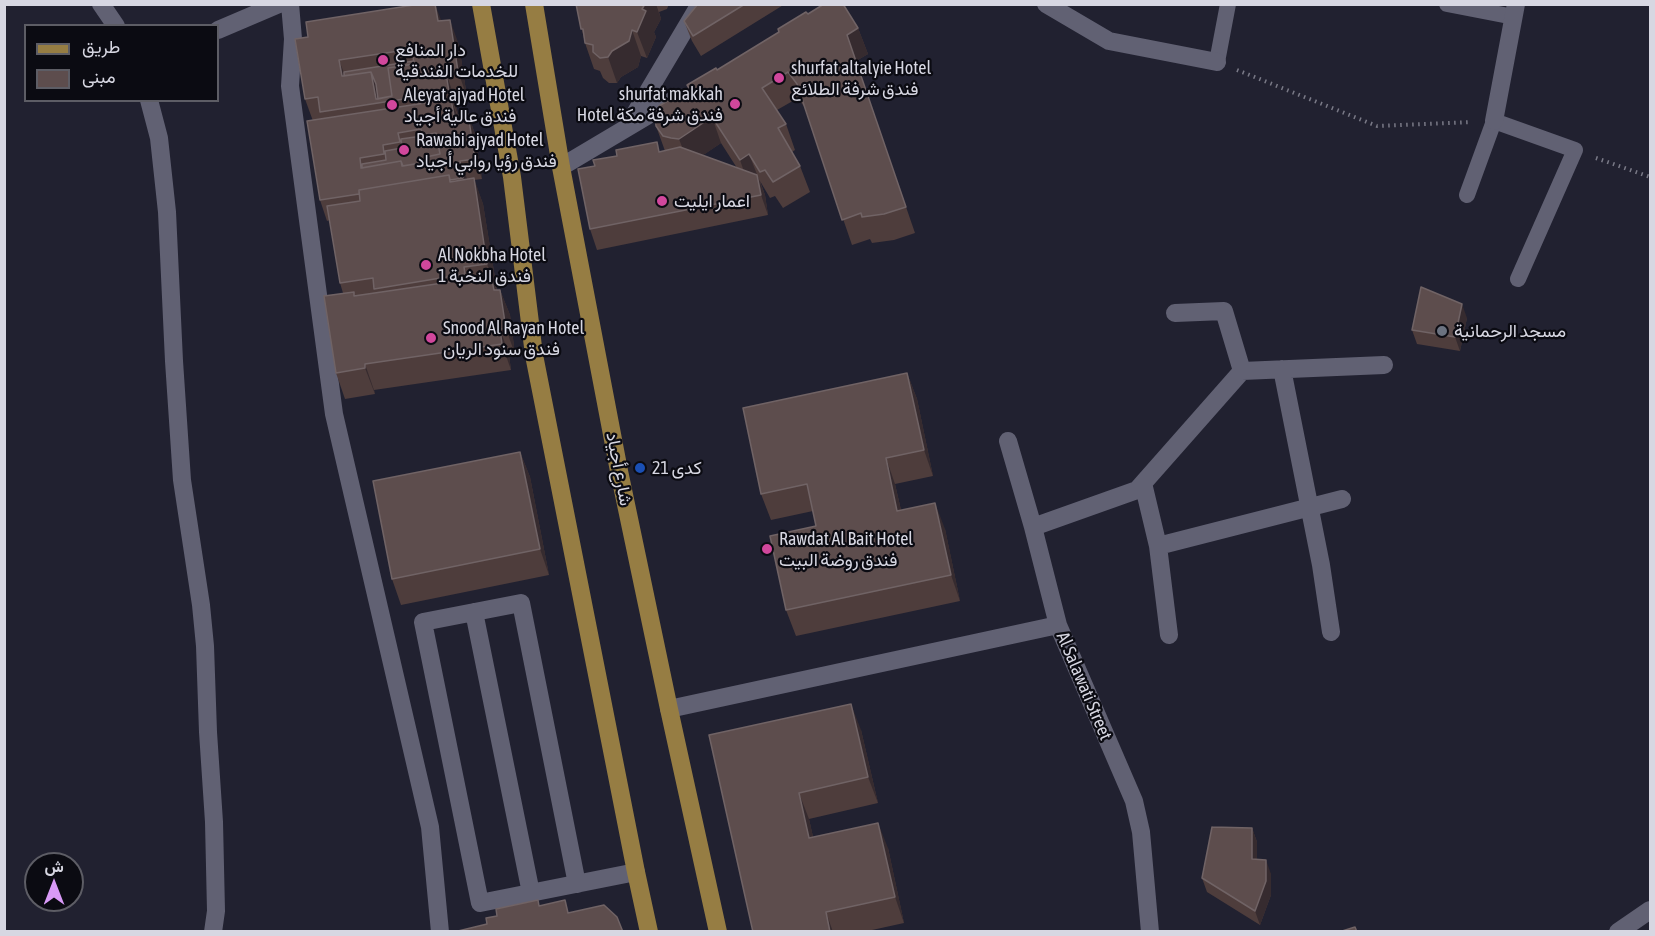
<!DOCTYPE html>
<html>
<head>
<meta charset="utf-8">
<style>
	body { margin:0 }
	#map { position:relative; width:1655px; height:936px; overflow:hidden; background:#212130; font-family:"Asap Condensed",Vazirmatn,sans-serif }
	canvas { display:block }
	.frame { position:absolute; inset:0; border:6px solid #d7d7e2; pointer-events:none }
	.legend { position:absolute; left:24px; top:24px; width:195px; height:78px; box-sizing:border-box; background:#0b0b12; border:2px solid #5d5d65; margin:0; padding:8px 10px; list-style:none; font-size:18px; color:#d7d7e2 }
	.legend li { display:flex; align-items:center; gap:12px; height:30px }
	.legend b { width:30px; border:2px solid #5d5d65 }
	.north { position:absolute; left:24px; top:852px; width:60px; height:60px; box-sizing:border-box; background:#0b0b12; border:2px solid #5d5d65; border-radius:50%; rotate:0deg; font-size:16px; font-weight:700; line-height:24px; text-align:center; color:#d7d7e2 }
	.north::after { content:''; display:block; margin:auto; width:21px; height:27px; background:#d99af7; clip-path:polygon(50% 0,100% 100%,50% 72%,0 100%) }
</style>
</head>
<body>
<div id="map">
<canvas width="1655" height="936"></canvas>
<div class="frame"></div>
<ul class="legend">
<li><b style="height:8px;background:#967d43"></b>طريق</li>
<li><b style="height:16px;background:#5d4d4d"></b>مبنى</li>
</ul>
<div class="north">ش</div>
</div>
<script>
const ctx = document.querySelector('canvas').getContext('2d');
ctx.lineJoin = 'round';
const poly = rows => new Path2D(rows.map(r => 'M' + r).join(''));
function strokePath(path, color, width, dash) { ctx.strokeStyle = color; ctx.lineWidth = width; ctx.lineCap = dash ? 'butt' : 'round'; ctx.setLineDash(dash || []); ctx.stroke(path); }
function fill(path, color) { ctx.fillStyle = color; ctx.fill(path, 'evenodd'); }
function write(font, color, halo, rows, align = 'center') {
  ctx.font = font + ' "Asap Condensed",Vazirmatn,sans-serif'; ctx.lineWidth = 4.5; ctx.setLineDash([]); ctx.textBaseline = 'middle'; ctx.strokeStyle = halo; ctx.fillStyle = color; for (const [text, x, y, turn = 0] of rows) {
    ctx.save(); ctx.translate(x, y); ctx.rotate((+turn || 0) * Math.PI / 180); ctx.textAlign = isNaN(turn) ? turn : align; if (halo) ctx.strokeText(text, 0, 0); ctx.fillText(text, 0, 0); ctx.restore();
  }
}
strokePath(poly([
	[1237,70,1377,126,1471,122],
	[1596,158,1650,177]
]), '#7a7a87', 4, [1.5, 4.5]);
strokePath(poly([
	[1447,4,1514,17],
	[1217,62,1228,4],
	[1467,195,1494,121,1575,150,1518,279]
]), '#616173', 16);
strokePath(poly([
	[101,4,116,26],
	[290,4,293,39,290,86,334,414,430,827,440,932],
	[1046,4,1109,41,1217,62],
	[218,30,279,4],
	[149,100,159,138,167,212,174,361,182,480,201,605,205,646,208,732,214,822,216,911,213,932],
	[1494,121,1516,4],
	[627,127,700,4],
	[561,167,677,98],
	[1175,313,1224,311,1242,371],
	[1282,369,1321,565,1331,632],
	[1008,441,1033,527,1058,625,1134,801,1141,832,1150,932],
	[1143,483,1158,546,1169,635],
	[1033,527,1137,490,1242,371,1384,365],
	[1158,546,1342,499],
	[474,612,531,893],
	[669,709,1058,625],
	[577,884,521,603,423,622,480,903,636,872],
	[1618,932,1650,910]
]), '#616173', 18);
strokePath(poly([
	[481,4,512,177,534,355,636,872,649,932],
	[534,4,561,167,619,471,669,709,718,932]
]), '#967d43', 18);
fill(poly([
	[576,4,669,4,667,9,659,12,661,19,654,32,656,37,647,58,641,56,638,67,621,77,617,83,609,83,603,78,600,71,594,69,585,43],
	[698,4,785,4,701,56,692,41,684,21],
	[808,14,858,28,868,54,856,61,915,233,894,240,872,243,870,239,852,245,805,108,798,98,777,110,786,124,795,150,792,152,800,166,810,192,783,208,775,196,770,198,760,181,765,195,768,215,597,250,590,229,595,166,665,151,656,126,689,88,687,85,717,70],
	[721,143,737,168,703,155],
	[441,21,459,45,467,97,455,99,458,115,468,114,475,134,482,179,474,180,483,204,497,290,500,290,510,315,515,354,509,355,511,370,374,390,375,394,345,399,336,373,343,293,340,283,330,220,327,221,320,200,313,121,305,99,295,39],
	[1467,318,1460,351,1417,344,1412,330],
	[907,373,917,399,933,476,895,484,901,510,945,529,960,601,796,636,786,610,816,526,813,511,771,520,761,494],
	[520,452,530,477,549,575,401,605,392,579],
	[861,730,878,803,809,819,813,837,888,848,904,923,863,932,753,932,709,735],
	[1252,828,1257,842,1257,860,1271,874,1271,895,1260,925,1207,892,1202,878]
]), '#4e3d3c');
fill(poly([
	[435,4,444,28,438,21],
	[645,4,656,4,661,19,654,32,656,37,647,58,637,32,642,9],
	[450,20,459,45,467,97,458,71],
	[858,28,868,54,856,61,915,233,847,35],
	[632,30,641,56,638,67,621,77,617,83,608,57],
	[339,60,349,86,342,76],
	[371,72,381,98,376,99],
	[446,73,455,99,459,118,449,92],
	[451,99,459,120,454,116],
	[468,114,475,134,482,179,475,159],
	[712,117,721,143,689,165,679,139],
	[749,154,765,195,768,215,761,195,749,186,740,160],
	[460,161,468,181,470,198,463,178],
	[474,178,483,204,497,290,487,264],
	[491,276,501,302,494,290],
	[500,290,510,315,515,354,506,329],
	[1462,304,1467,318,1460,351,1455,337],
	[500,329,509,355,511,370,502,344],
	[365,364,374,390,375,394,365,368],
	[907,373,917,399,933,476,924,450],
	[520,452,530,477,549,575,540,549],
	[886,458,895,484,907,537,897,511],
	[935,503,945,529,960,601,951,575],
	[851,704,861,730,878,803,868,777],
	[799,793,809,819,819,864,809,838],
	[878,823,888,848,904,923,895,897],
	[1252,828,1257,842,1257,873,1252,859],
	[1266,860,1271,874,1271,895,1260,925,1255,911],
	[826,912,833,932,830,932]
]), '#362b2f');
const building = poly([
	[420,4,435,4,438,21,450,20,458,71,446,73,449,92,320,112,318,97,305,99,295,39,308,37,306,22,420,4],
	[412,49,414,64,388,68,392,96,376,99,371,72,342,76,339,60,412,49],
	[576,4,645,4,642,9,646,11,637,32,632,30,629,41,612,51,608,57,600,58,593,52,593,45,585,43,583,29,581,29,576,4],
	[698,4,745,4,693,36,684,21,698,4],
	[824,4,843,4,858,28,847,35,906,207,884,214,862,217,861,213,842,220,797,84,788,72,762,88,786,124,778,128,800,166,773,182,765,170,760,172,749,154,740,160,712,117,679,139,671,138,663,136,656,126,655,118,657,110,659,106,689,88,687,85,716,68,717,70,779,32,778,29,806,12,808,14,824,4],
	[414,61,414,64,388,68,392,96,378,99,376,84,371,72,344,76,344,72,414,61],
	[451,99,454,116,468,114,475,159,460,161,463,178,450,180,449,175,359,190,359,194,320,200,307,121,451,99],
	[421,129,422,135,436,133,440,154,426,157,427,162,402,166,401,161,361,168,360,158,384,154,383,145,400,142,398,133,421,129],
	[422,136,424,141,437,139,440,154,426,157,427,162,403,166,401,161,362,168,362,164,386,160,385,151,402,148,401,139,422,136],
	[657,142,659,152,680,147,757,175,761,195,590,229,578,169,595,166,593,160,617,156,616,150,657,142],
	[449,175,450,182,474,178,487,264,464,267,465,274,374,289,373,278,340,283,327,206,360,201,359,190,449,175],
	[491,276,494,290,500,290,506,329,500,329,502,344,365,364,365,368,336,373,324,296,354,292,354,296,491,276],
	[1421,287,1462,304,1455,337,1412,330,1421,287],
	[907,373,924,450,886,458,897,511,935,503,951,575,786,610,770,536,816,526,807,484,761,494,743,408,907,373],
	[520,452,540,549,392,579,373,481,520,452],
	[851,704,868,777,799,793,809,838,878,823,895,897,826,912,830,932,753,932,709,735,851,704],
	[1212,827,1252,828,1252,859,1266,860,1266,881,1255,911,1202,878,1212,827],
	[538,900,539,906,565,900,568,913,604,905,617,917,623,932,454,932,487,924,486,918,497,916,496,909,538,900],
	[1355,927,1357,932,1339,932,1355,927]
]);
fill(building, '#5d4d4d');
strokePath(building, '#706365', 1.5);
for (const [x, y, r, color] of [
	[383,60,6,"#d1479c"],
	[779,78,6,"#d1479c"],
	[735,104,6,"#d1479c"],
	[392,105,6,"#d1479c"],
	[404,150,6,"#d1479c"],
	[662,201,6,"#d1479c"],
	[426,265,6,"#d1479c"],
	[1442,331,6,"#6b7280"],
	[431,338,6,"#d1479c"],
	[640,468,6,"#1a4fb4"],
	[767,549,6,"#d1479c"]
]) { const dot = new Path2D(); dot.arc(x, y, r, 0, 2 * Math.PI); ctx.fillStyle = color; ctx.fill(dot); strokePath(dot, '#0b0b12', 2); }
write('18px', '#d7d7e2', '#0b0b12', [
	["دار المنافع",395,50],
	["للخدمات الفندقية",395,71],
	["shurfat altalyie Hotel",791,68],
	["فندق شرفة الطلائع",791,89],
	["shurfat makkah",723,94,"right"],
	["Hotel فندق شرفة مكة",723,115,"right"],
	["Aleyat ajyad Hotel",404,95],
	["فندق عالية أجياد",404,116],
	["Rawabi ajyad Hotel",416,140],
	["فندق رؤيا روابي أجياد",416,161],
	["اعمار ايليت",674,201],
	["Al Nokbha Hotel",438,255],
	["1 فندق النخبة",438,276],
	["Snood Al Rayan Hotel",443,328],
	["فندق سنود الريان",443,349],
	["مسجد الرحمانية",1454,331],
	["كدى 21",652,468],
	["Rawdat Al Bait Hotel",779,539],
	["فندق روضة البيت",779,560]
], 'left');
write('18px', '#d7d7e2', '#0b0b12', [
	["شارع أجياد",619,469,79],
	["Al Salawati Street",1084,686,67]
]);
</script>
</body>
</html>
